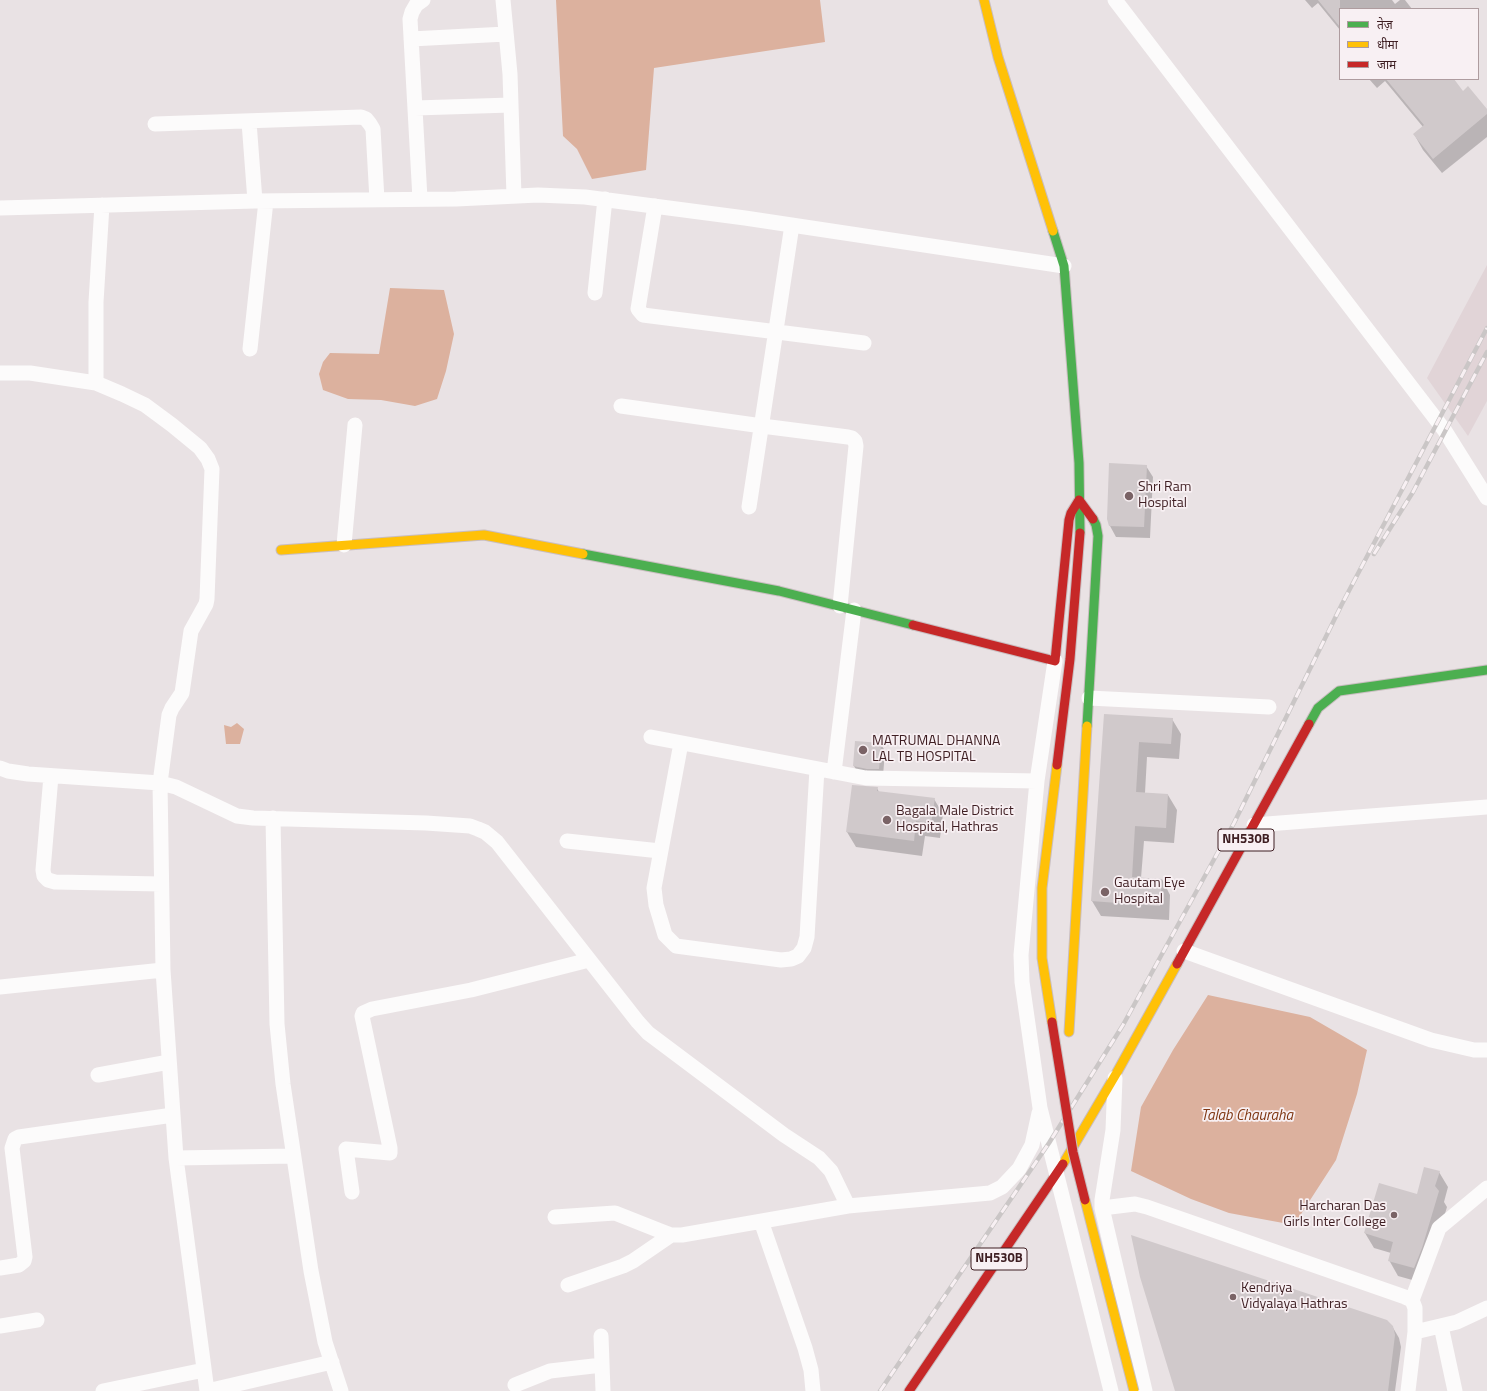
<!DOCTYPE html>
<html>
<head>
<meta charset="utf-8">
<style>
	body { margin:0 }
	#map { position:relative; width:1487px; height:1391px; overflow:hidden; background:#e9e2e4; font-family:"Titillium Web","Noto Sans Devanagari",sans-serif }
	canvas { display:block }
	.legend { position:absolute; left:1339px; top:8px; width:140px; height:72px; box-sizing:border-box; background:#f8f0f3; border:1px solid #ae9c9f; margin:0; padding:5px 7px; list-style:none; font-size:12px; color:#3e1e22 }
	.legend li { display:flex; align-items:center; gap:8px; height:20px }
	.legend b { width:20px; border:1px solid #ae9c9f }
</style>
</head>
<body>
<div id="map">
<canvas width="1487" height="1391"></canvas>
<ul class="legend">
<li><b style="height:5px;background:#4caf50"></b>तेज़</li>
<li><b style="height:5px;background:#ffc107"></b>धीमा</li>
<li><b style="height:5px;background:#c62828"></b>जाम</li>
</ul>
</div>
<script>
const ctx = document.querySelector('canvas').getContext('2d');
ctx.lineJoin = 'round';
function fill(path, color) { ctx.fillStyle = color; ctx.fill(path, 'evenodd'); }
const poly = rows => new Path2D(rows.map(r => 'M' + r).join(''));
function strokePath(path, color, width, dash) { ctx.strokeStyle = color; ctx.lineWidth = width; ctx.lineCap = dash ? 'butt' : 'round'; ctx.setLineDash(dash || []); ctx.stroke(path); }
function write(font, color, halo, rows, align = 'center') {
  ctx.font = font + ' "Titillium Web",sans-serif'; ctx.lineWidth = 3.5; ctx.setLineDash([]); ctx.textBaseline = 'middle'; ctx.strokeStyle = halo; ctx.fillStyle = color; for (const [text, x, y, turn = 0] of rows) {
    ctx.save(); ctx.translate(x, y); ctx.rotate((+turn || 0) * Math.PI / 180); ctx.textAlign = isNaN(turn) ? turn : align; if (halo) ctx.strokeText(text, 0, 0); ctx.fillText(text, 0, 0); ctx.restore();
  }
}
fill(poly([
	[1487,265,1487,401,1468,436,1427,378]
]), '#e1d4d7');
fill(poly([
	[556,0,820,0,825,42,654,68,646,170,592,179,577,149,563,136],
	[390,288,444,290,454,334,446,371,437,399,415,406,381,400,348,399,323,390,319,374,323,362,330,353,379,354],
	[237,723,244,729,240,744,226,744,224,725,231,727],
	[1208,995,1310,1017,1367,1050,1357,1094,1336,1160,1294,1225,1229,1213,1191,1199,1131,1171,1141,1107,1173,1050]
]), '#dcb19e');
fill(poly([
	[1305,0,1392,0,1395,4,1400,0,1405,0,1412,9,1340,9,1340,30,1318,3,1312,8],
	[1369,79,1452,79,1463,92,1487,111,1487,137,1442,173,1423,150,1414,134,1423,127,1385,81,1377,88],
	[1146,466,1153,477,1150,538,1116,537,1110,526],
	[1105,715,1172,719,1181,734,1179,759,1147,757,1145,793,1168,795,1177,810,1174,843,1144,841,1141,878,1162,879,1170,895,1169,920,1101,916,1092,901],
	[881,744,885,751,883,776,858,773,854,766],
	[877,788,879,792,934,799,943,814,940,838,925,836,922,856,856,847,847,832],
	[1439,1172,1448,1187,1444,1202,1447,1207,1430,1264,1423,1283,1398,1276,1389,1260,1391,1253,1374,1248,1365,1233,1417,1195],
	[1392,1326,1399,1338,1401,1347,1395,1391,1177,1391]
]), '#0003');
fill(poly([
	[1318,0,1340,0,1340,27],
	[1386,79,1454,79,1463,91,1468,86,1487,109,1487,114,1433,159,1413,134,1424,125],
	[1109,463,1147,465,1144,527,1109,526,1107,519],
	[1104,714,1173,718,1171,744,1139,742,1136,792,1168,794,1166,828,1135,826,1132,877,1162,879,1160,906,1091,901],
	[855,741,881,743,879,769,867,769,853,766],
	[852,785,878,787,877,791,935,798,931,823,916,821,914,841,846,832],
	[1424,1167,1440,1171,1435,1186,1439,1191,1422,1248,1414,1268,1388,1261,1393,1242,1364,1233,1379,1183,1417,1194],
	[1131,1235,1387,1320,1393,1326,1395,1335,1388,1391,1175,1391,1140,1277]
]), '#d0c9cb');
const fast = poly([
	[1053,231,1064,266,1079,463,1080,533],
	[583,554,779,591,913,625],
	[1309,724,1318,708,1339,691,1487,670],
	[1087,726,1098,536,1096,525,1093,519]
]);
const slow = poly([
	[984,0,998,57,1053,231],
	[281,550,484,535,583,554],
	[1069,1032,1087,726],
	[1063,1164,1116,1074,1177,964]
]);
const jam = poly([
	[913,625,1055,661,1069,520,1071,513,1079,500,1093,519],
	[1177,964,1309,724],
	[909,1391,1063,1164]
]);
strokePath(fast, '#c9bec0', 11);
strokePath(slow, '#c9bec0', 11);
strokePath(jam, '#c9bec0', 11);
strokePath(poly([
	[503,0,510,74,514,196],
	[1115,0,1445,431,1487,498],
	[411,39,506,34],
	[415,108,511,105],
	[249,122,255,201],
	[155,124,361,117,366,119,370,124,373,129,377,200],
	[420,199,410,19,412,12,416,5,423,0],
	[655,206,638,309,643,315,864,343],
	[0,208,255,201,456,199,538,195,585,197,745,218,1064,266],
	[595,293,605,199],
	[250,349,266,201],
	[0,373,30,373,96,383,122,394,145,405,172,425,200,448,208,459,212,469,207,599,206,604,191,631,182,693,172,708,169,715,160,783,163,970,176,1158,207,1391],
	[96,383,96,302,102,205],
	[621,406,762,426,848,437,852,438,855,441,856,446,840,606],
	[749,507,792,225],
	[344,545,355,425],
	[1055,661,1037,781,1021,955,1022,982,1040,1108,1111,1391],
	[1089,698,1269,707],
	[651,737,866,778,1037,781],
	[681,743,654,888,656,905,665,935,676,946,781,960,791,959,798,956,804,948,807,937,817,769],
	[0,768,8,771,28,774,160,783,176,787,237,816,253,818,426,823,470,826,478,829,485,832,497,842,638,1022,648,1033,784,1135,819,1158,831,1171,848,1206],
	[834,772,854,610],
	[51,776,43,870,44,876,48,880,55,882,161,884],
	[273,818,277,1024,283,1084,311,1271,325,1342,341,1391],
	[1254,825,1487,807],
	[567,841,660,851],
	[1184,951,1431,1040,1474,1050,1487,1050],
	[0,987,163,970],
	[98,1075,169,1062],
	[1115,1078,1113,1130,1102,1200,1102,1208,1145,1391],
	[176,1158,293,1156],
	[352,1192,346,1149,390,1153,390,1148,362,1016,363,1013,372,1009,471,990,589,960],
	[1102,1208,1135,1204,1147,1207,1405,1297,1412,1300,1415,1308,1415,1332,1408,1391],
	[555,1217,615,1213,663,1232,671,1235,682,1235,848,1206,990,1193,1002,1187,1019,1169,1032,1145,1039,1113],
	[761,1221,805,1348,811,1370,813,1391],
	[0,1268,19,1265,24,1261,25,1257,12,1148,15,1139,19,1137,173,1115],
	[568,1285,623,1266,633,1261,671,1235],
	[1412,1300,1439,1228,1487,1188],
	[0,1326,37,1320],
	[1441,1326,1455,1391],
	[1415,1332,1457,1322,1487,1308],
	[601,1336,603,1391],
	[515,1385,550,1371,602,1365],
	[103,1391,204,1370],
	[207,1391,332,1362]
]), '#fcfbfb', 15);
strokePath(fast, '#4caf50', 9);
strokePath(slow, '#ffc107', 9);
strokePath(jam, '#c62828', 9);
const rail = poly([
	[1374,554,1413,492,1487,352],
	[880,1391,1049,1143,1123,1025,1234,823,1342,604,1487,328]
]);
strokePath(rail, '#cac6c6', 4.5);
strokePath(rail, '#f8f0f3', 3, [9]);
const slowBridge = poly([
	[1052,1022,1042,958,1042,888,1057,765],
	[1085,1200,1134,1391]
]);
const jamBridge = poly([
	[1057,765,1070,659,1080,533],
	[1052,1022,1073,1152,1085,1200]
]);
strokePath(slowBridge, '#c9bfc1', 11, []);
strokePath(jamBridge, '#c9bfc1', 11, []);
strokePath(slowBridge, '#ffc107', 9);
strokePath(jamBridge, '#c62828', 9);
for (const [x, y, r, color] of [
	[1129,496,5,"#7a6366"],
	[863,750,5,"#7a6366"],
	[887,820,5,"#7a6366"],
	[1105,892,5,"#7a6366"],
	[1394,1215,4,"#7a6366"],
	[1233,1297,4,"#7a6366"]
]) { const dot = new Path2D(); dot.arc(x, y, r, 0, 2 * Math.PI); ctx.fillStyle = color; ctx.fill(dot); strokePath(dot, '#f8f0f3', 1.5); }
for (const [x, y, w] of [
	[1246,840,56],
	[999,1259,56]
]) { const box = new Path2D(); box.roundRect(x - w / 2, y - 11, w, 22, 3); ctx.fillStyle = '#f8f0f3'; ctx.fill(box); strokePath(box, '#3e1e22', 1); }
write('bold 13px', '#3e1e22', null, [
	["NH530B",1246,840],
	["NH530B",999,1259]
]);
write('14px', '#3e1e22', '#f8f0f3', [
	["Shri Ram",1138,488],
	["Hospital",1138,504],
	["MATRUMAL DHANNA",872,742],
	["LAL TB HOSPITAL",872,758],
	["Bagala Male District",896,812],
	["Hospital, Hathras",896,828],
	["Gautam Eye",1114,884],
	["Hospital",1114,900],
	["Harcharan Das",1386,1207,"right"],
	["Girls Inter College",1386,1223,"right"],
	["Kendriya",1241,1289],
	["Vidyalaya Hathras",1241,1305]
], 'left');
write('italic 15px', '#7f3612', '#f8f0f3', [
	["Talab Chauraha",1247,1116]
]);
</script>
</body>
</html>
